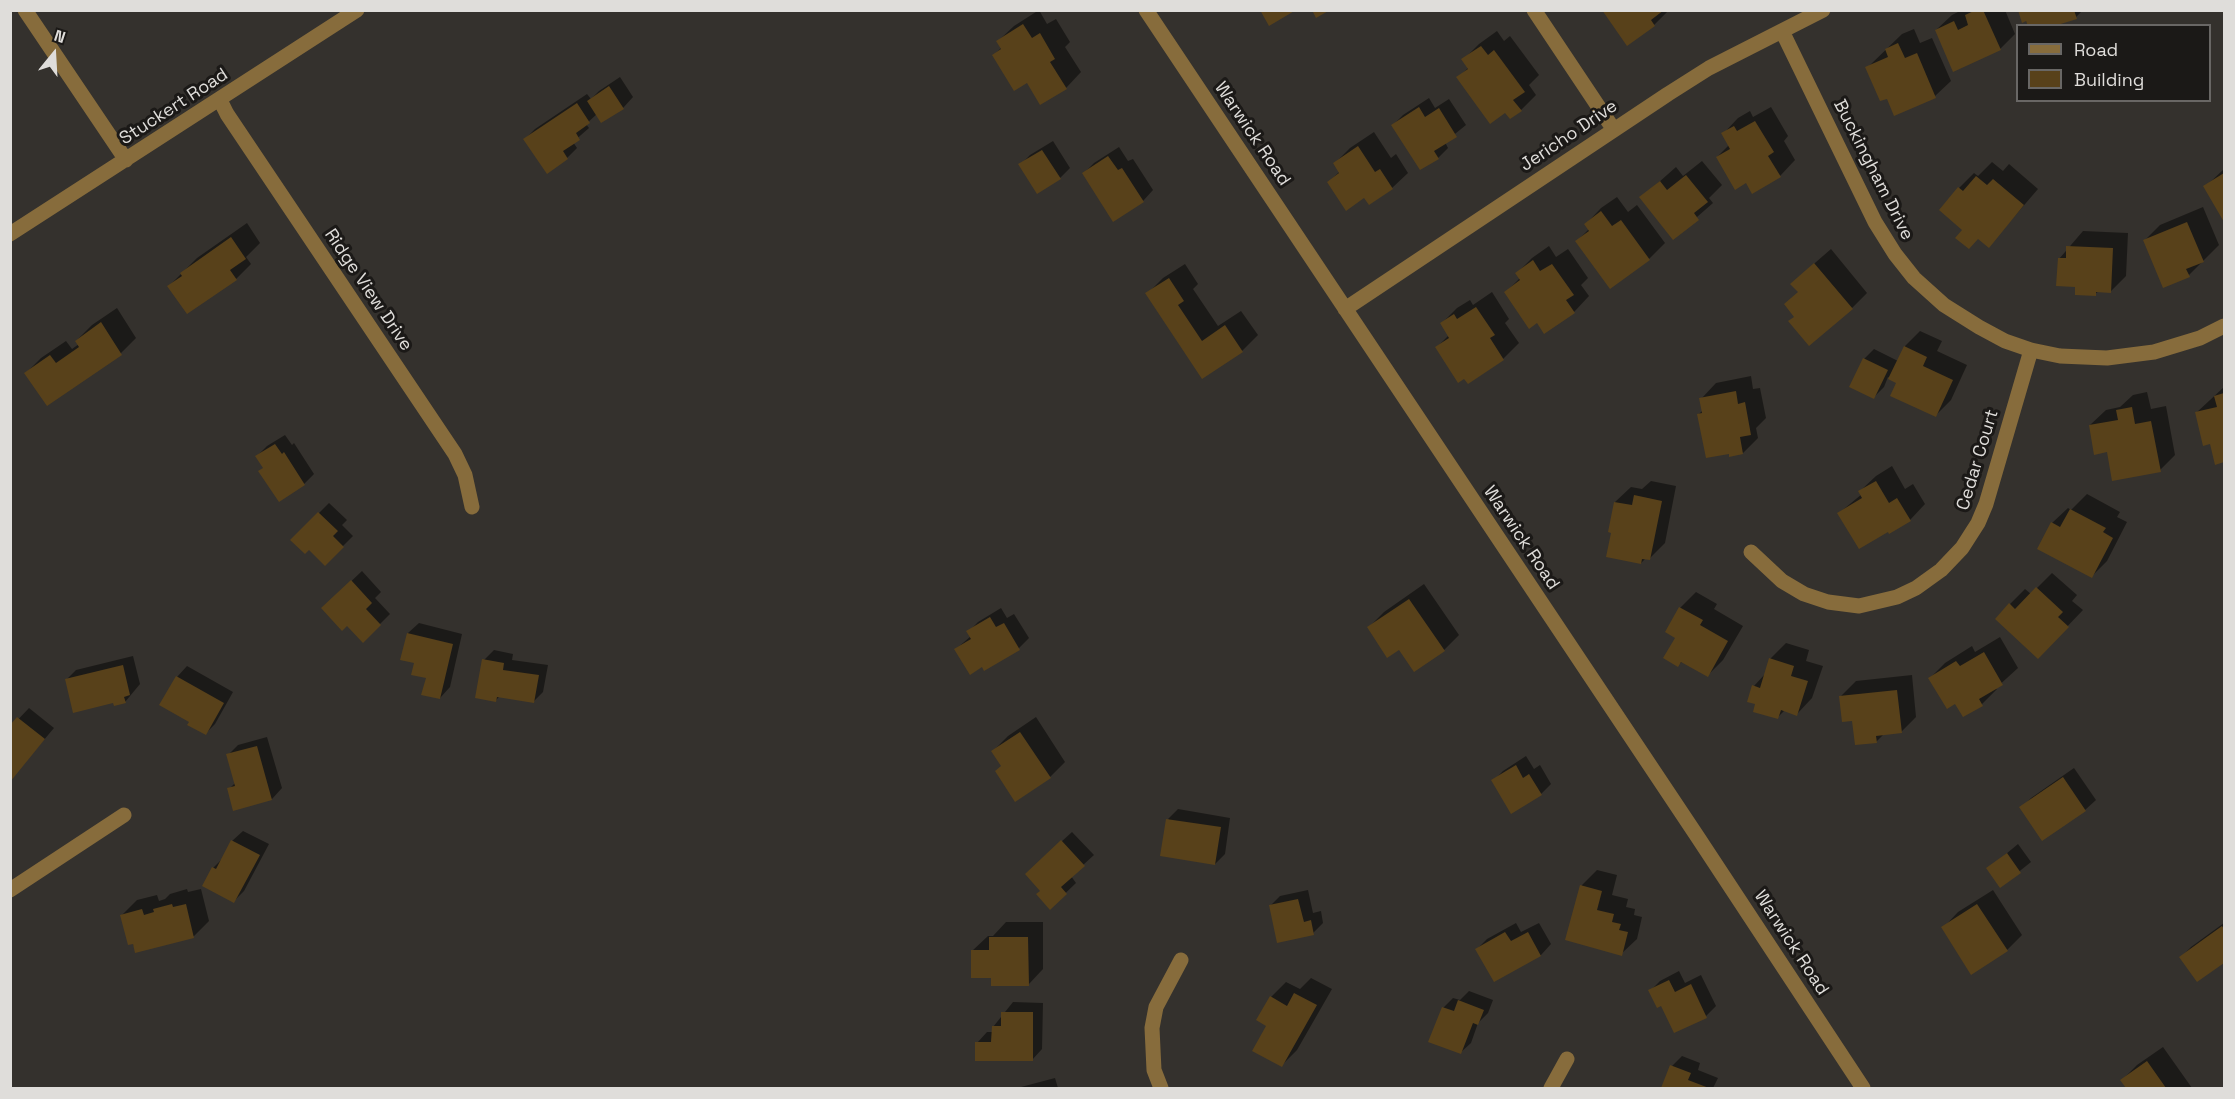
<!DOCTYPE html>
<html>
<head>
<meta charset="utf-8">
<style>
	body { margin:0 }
	#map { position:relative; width:2235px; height:1099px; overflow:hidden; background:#34312d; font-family:"Space Grotesk",sans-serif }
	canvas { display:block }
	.frame { position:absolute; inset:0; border:12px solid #dfddda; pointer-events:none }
	.legend { position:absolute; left:2016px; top:24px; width:195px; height:78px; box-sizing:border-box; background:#1b1917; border:2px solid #696765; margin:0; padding:8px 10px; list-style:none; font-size:18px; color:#dfddda }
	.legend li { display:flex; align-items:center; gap:12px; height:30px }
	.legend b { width:30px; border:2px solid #696765 }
	.north { position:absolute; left:24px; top:24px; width:60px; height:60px; -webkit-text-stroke:4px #1b1917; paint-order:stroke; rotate:18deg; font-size:16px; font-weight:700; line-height:24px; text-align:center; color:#dfddda }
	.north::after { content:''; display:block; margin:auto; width:21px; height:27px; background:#dfddda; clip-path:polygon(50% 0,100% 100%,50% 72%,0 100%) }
</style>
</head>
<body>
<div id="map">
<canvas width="2235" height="1099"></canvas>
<div class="frame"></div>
<ul class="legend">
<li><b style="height:8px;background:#876c3c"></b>Road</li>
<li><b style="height:16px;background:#58411a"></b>Building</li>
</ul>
<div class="north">N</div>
</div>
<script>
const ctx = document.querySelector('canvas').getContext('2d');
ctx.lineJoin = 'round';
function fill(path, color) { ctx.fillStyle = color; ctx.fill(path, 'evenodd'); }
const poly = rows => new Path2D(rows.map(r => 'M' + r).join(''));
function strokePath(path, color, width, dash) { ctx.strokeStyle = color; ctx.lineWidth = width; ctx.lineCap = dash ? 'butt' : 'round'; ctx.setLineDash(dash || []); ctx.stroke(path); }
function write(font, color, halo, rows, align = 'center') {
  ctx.font = font + ' "Space Grotesk",sans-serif'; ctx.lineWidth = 6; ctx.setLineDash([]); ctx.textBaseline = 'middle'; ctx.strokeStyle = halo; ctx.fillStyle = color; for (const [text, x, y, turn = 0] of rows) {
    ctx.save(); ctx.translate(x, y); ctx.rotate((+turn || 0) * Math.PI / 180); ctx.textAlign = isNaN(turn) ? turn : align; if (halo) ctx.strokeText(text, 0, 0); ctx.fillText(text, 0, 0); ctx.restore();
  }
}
fill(poly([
	[1039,10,1047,24,1056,19,1070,42,1065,47,1081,72,1066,88,1027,81,994,55,1002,47,998,41,1014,26],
	[1604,10,1669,10,1654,25],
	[1962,10,2005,10,2015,34,2000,49,1936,30,1952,15],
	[2019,10,2083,10,2076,17,2062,21,2058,26,2029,26],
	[1914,29,1920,43,1932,38,1951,81,1935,96,1867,68,1902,34],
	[1497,31,1504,41,1510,36,1539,75,1529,85,1536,95,1521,110,1458,78,1469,67,1463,60,1479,44],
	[620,77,633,97,623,108,597,114,586,124,589,128,573,142,577,148,567,158,525,139,535,129,587,94,591,99,599,91],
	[1429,98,1435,108,1449,99,1466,125,1445,142,1448,148,1438,158,1393,125,1403,115],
	[1771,107,1788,136,1784,141,1795,160,1780,176,1746,181,1717,157,1729,145,1723,134,1738,118,1750,111,1753,117],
	[1374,132,1391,158,1396,154,1408,173,1392,188,1370,203,1365,196,1329,182,1340,171,1335,163,1350,148],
	[1053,141,1070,168,1060,178,1020,165,1030,155],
	[1119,147,1128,161,1133,159,1153,190,1143,201,1084,173,1094,163],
	[1702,161,1722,185,1709,198,1713,203,1673,238,1641,198,1676,167,1683,176],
	[1992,162,2003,171,2009,164,2038,189,1989,246,1959,188,1974,173,1978,176],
	[2224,169,2224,219,2205,187],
	[1617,197,1628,212,1637,205,1665,243,1649,259,1610,287,1577,241,1589,229,1586,224,1601,208],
	[2203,207,2219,245,2189,275,2145,240,2160,225],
	[247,223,260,243,246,257,251,264,236,279,169,286,197,258],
	[2083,231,2128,233,2126,276,2111,291,2099,291,2095,294,2077,286,2059,259],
	[1549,246,1556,257,1568,249,1588,278,1581,285,1589,296,1574,312,1537,321,1506,292,1520,278,1517,273,1532,258],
	[1831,249,1867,293,1852,308,1795,316,1799,291,1808,269],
	[1185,264,1198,284,1193,289,1218,326,1241,311,1258,335,1242,351,1203,377,1147,294,1163,278],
	[1492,292,1509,319,1505,323,1519,343,1503,359,1468,382,1437,347,1449,335,1442,323,1457,308,1470,300,1473,305],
	[117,308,136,338,121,353,26,373,41,358,66,341,72,349,79,344,76,341,92,325],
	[1920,331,1942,341,1937,351,1967,365,1951,400,1936,415,1898,382,1888,377,1884,387,1874,397,1864,359,1874,349,1898,361,1905,346],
	[1751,376,1753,389,1760,388,1766,418,1756,428,1758,438,1743,453,1699,414,1703,410,1701,399,1716,383],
	[2224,387,2224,461,2217,463,2212,442,2196,413],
	[2147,392,2151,409,2166,406,2175,455,2160,470,2108,451,2090,425,2106,410,2120,407,2133,395],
	[285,435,292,445,294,443,314,474,304,484,264,467,257,456,267,446],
	[1892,466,1905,489,1913,484,1925,504,1910,520,1839,513,1862,494,1860,491,1876,476],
	[1651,481,1676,486,1665,543,1649,559,1646,558,1641,563,1612,532,1615,502,1631,487,1642,489],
	[2087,494,2120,512,2117,517,2127,522,2107,561,2092,576,2052,523,2068,508,2071,510],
	[329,503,347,520,342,525,353,536,325,564,309,548,292,540],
	[362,571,381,592,375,598,390,614,363,641,347,624,323,608],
	[2052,573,2077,595,2072,601,2083,610,2038,657,2010,604,2025,589,2031,594],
	[1424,584,1459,635,1444,650,1369,627,1384,612],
	[1696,592,1717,604,1714,609,1743,626,1723,660,1708,675,1683,661,1678,665,1677,637,1667,632,1680,608],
	[1001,608,1007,618,1014,614,1029,638,1019,648,982,665,956,649,971,636,968,632,978,622],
	[419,623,462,634,450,687,440,698,416,662,408,633],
	[2000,637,2018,668,1996,688,1997,689,1982,704,1956,702,1930,678,1945,663,1972,646,1975,652],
	[1786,643,1809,650,1806,661,1823,666,1812,698,1797,714,1785,710,1777,718,1754,686,1765,674,1770,659],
	[494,650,513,654,512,660,548,665,543,692,533,702,500,696,496,700,484,660],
	[133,656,140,684,125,702,114,701,66,680,76,670],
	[187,666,233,692,215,724,205,734,191,721,177,677],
	[1912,675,1916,717,1901,732,1884,734,1876,742,1854,719,1841,696,1856,681],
	[29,708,54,728,10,780,10,728],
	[1036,717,1065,762,1050,777,1002,765,993,751,1008,736],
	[267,737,282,788,272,799,229,789,236,782,228,755,238,745],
	[1526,756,1534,769,1540,765,1551,784,1541,794,1493,781,1503,771],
	[2074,768,2096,800,2085,810,2042,839,2021,808,2031,798],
	[1178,809,1230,818,1225,854,1215,864,1168,819],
	[243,831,269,844,244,891,234,901,213,868,223,858,232,841],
	[1072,832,1094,855,1071,876,1076,883,1050,908,1041,890,1037,864],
	[2018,844,2031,862,2001,886,1988,869],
	[1597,870,1617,875,1612,895,1628,899,1626,907,1635,909,1634,915,1642,917,1637,939,1621,954,1567,939,1582,885],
	[187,889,188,892,201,889,209,921,194,936,136,951,121,916,137,900,157,895,159,901,165,899,170,894],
	[1308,890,1313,913,1321,911,1323,923,1313,933,1270,906,1280,896],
	[1993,890,2022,935,2007,950,1943,928,1958,912],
	[1006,922,1043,922,1043,969,1028,985,993,977,972,951,988,936,993,936],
	[1516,923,1521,932,1539,923,1551,944,1541,955,1494,980,1477,949,1487,939],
	[2224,923,2224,961,2198,980,2181,957,2191,947],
	[1679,971,1685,983,1701,975,1716,1006,1706,1016,1662,1004,1650,991,1660,981],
	[1311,978,1332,989,1297,1050,1282,1065,1268,1025,1271,997,1286,982,1300,989],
	[1469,991,1493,1000,1488,1013,1478,1023,1471,1043,1460,1053,1443,1008,1453,998,1460,1000],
	[1013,1002,1043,1003,1042,1049,1032,1060,977,1043,987,1032,993,1032,993,1027],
	[2163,1047,2192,1088,2127,1088,2122,1080,2137,1065],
	[1682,1056,1700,1063,1698,1070,1718,1078,1713,1088,1663,1088,1672,1066],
	[1055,1078,1058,1088,1019,1088,1021,1087]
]), '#0007');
fill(poly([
	[1260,10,1296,10,1269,26],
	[1312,10,1330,10,1316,18],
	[1602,10,1664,10,1651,20,1655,26,1627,46],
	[1976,10,1983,10,2001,50,1953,72,1935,30,1954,21,1958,30,1968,25,1965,15],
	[2018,10,2074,10,2077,19,2054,26,2028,26,2026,21,2022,23],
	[1023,24,1032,38,1040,33,1055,59,1050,62,1067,89,1040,105,1027,83,1014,91,992,55,1001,49,996,41],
	[1898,43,1905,58,1917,53,1936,98,1894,116,1887,99,1880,101,1865,67,1888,57,1885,49],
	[1481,46,1488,55,1494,50,1525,92,1513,100,1522,111,1510,119,1505,113,1490,124,1456,77,1468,69,1461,59],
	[609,86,624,109,601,123,587,101],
	[577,103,590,123,576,133,580,140,563,151,568,159,547,174,523,139],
	[1419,107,1425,117,1439,108,1457,137,1434,151,1439,159,1420,170,1391,125],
	[1755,121,1774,152,1768,156,1781,177,1752,194,1746,183,1735,190,1716,157,1730,149,1721,133,1734,126,1737,131],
	[1358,146,1375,172,1380,169,1393,189,1369,205,1364,198,1346,211,1327,182,1339,173,1333,163],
	[1042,150,1061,179,1037,194,1018,164],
	[1108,156,1118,170,1122,168,1144,202,1113,222,1082,173],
	[2224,173,2224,222,2203,186],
	[1686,175,1708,202,1694,213,1699,220,1673,240,1639,197,1660,181,1667,190],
	[1976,176,1987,185,1993,179,2024,205,1989,248,1978,239,1969,249,1955,238,1962,230,1939,210,1958,187,1963,191],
	[1601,211,1612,226,1621,220,1650,260,1610,289,1575,241,1589,231,1584,224],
	[2187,222,2204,262,2186,269,2190,277,2163,288,2143,240],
	[231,237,246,259,230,270,237,280,187,314,167,286,182,276,180,273],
	[2066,246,2113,248,2111,293,2096,292,2096,296,2075,295,2075,287,2056,286,2058,258,2066,258],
	[1533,260,1540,271,1552,264,1574,295,1566,300,1575,313,1544,334,1537,323,1529,329,1504,292,1520,280,1515,273],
	[1814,263,1853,309,1809,346,1788,321,1794,317,1784,304,1798,292,1790,284],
	[1169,278,1184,301,1178,305,1202,341,1225,325,1243,352,1202,379,1145,293],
	[1476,307,1495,335,1490,338,1504,360,1468,384,1464,379,1458,383,1435,347,1449,338,1440,323,1454,314,1457,319],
	[101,322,122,355,47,406,24,373,50,355,56,363,79,347,75,341],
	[1904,346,1927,357,1923,366,1953,380,1936,417,1890,396,1896,383,1888,379],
	[1863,358,1888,370,1874,399,1849,387],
	[1736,391,1738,404,1745,402,1751,435,1740,437,1743,454,1729,457,1729,454,1706,458,1697,414,1702,413,1699,398],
	[2224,393,2224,462,2215,465,2210,444,2203,446,2195,412,2217,407,2214,396],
	[2132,407,2135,424,2151,421,2161,472,2112,481,2107,452,2094,455,2089,425,2118,420,2116,410],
	[275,444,282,454,284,452,305,485,279,502,258,471,263,468,255,456],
	[1876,481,1889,503,1897,498,1911,521,1889,534,1888,532,1859,549,1837,513,1862,498,1858,491],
	[1634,495,1662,501,1650,560,1642,559,1641,564,1606,557,1611,533,1608,532,1614,502,1632,505],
	[2070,509,2106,528,2103,532,2113,538,2092,578,2037,549,2051,522,2060,527],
	[318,512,338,531,333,536,344,547,325,566,309,550,305,554,290,540],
	[351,580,372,603,366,609,381,625,363,643,347,626,342,631,321,608],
	[2036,587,2063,612,2058,617,2069,627,2038,659,1995,619,2009,603,2015,609],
	[1409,599,1445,651,1414,672,1399,650,1387,658,1367,627],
	[1679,607,1703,620,1700,625,1728,641,1708,677,1681,662,1678,667,1663,658,1675,638,1665,632],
	[990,617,996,627,1004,623,1020,650,984,671,982,667,970,675,954,649,971,639,966,631],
	[407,633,453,644,440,699,421,695,426,678,411,675,414,663,400,660],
	[1984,652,2003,685,1979,699,1983,706,1963,717,1955,704,1947,709,1928,678,1956,661,1960,666],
	[1769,658,1794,666,1791,676,1808,681,1797,716,1781,710,1778,719,1753,712,1755,704,1747,702,1752,685,1760,688],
	[482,659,504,663,503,670,539,675,534,703,497,697,496,702,475,698],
	[123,665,130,695,124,697,126,703,114,706,113,703,73,713,65,679],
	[176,676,224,703,206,735,187,725,189,722,159,705],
	[1897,690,1902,733,1876,736,1877,743,1855,745,1852,721,1842,722,1839,696],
	[17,717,45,739,10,782,10,725],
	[1020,732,1051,778,1015,802,995,771,1001,766,991,751],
	[257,746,272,800,233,811,227,788,235,786,226,754],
	[1516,765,1523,778,1529,774,1542,795,1511,814,1491,780],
	[2063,777,2086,811,2042,841,2019,807],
	[1166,819,1221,827,1215,865,1160,856],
	[231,840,260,855,234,903,202,886,212,867,216,869],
	[1061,840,1085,866,1061,887,1067,894,1050,910,1036,894,1040,891,1025,874],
	[2007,853,2021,873,2000,888,1986,868],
	[1580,885,1602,891,1597,910,1614,914,1612,922,1621,924,1619,930,1628,932,1622,956,1565,940],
	[1298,899,1304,922,1311,920,1314,935,1277,943,1269,905],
	[172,904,173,907,186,904,194,938,135,953,133,944,128,945,120,915,142,909,144,915,154,912,153,909],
	[1977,904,2008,951,1971,975,1941,927],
	[2222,926,2224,929,2224,963,2197,982,2179,957],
	[1505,932,1511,941,1528,932,1541,956,1494,982,1475,949],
	[989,937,1028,937,1029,986,991,986,991,978,971,978,971,950,989,950],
	[1669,980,1675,992,1691,984,1707,1018,1674,1033,1661,1006,1657,1008,1648,990],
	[1294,993,1317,1005,1282,1067,1252,1051,1266,1026,1256,1020,1270,996,1287,1006],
	[1458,1000,1484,1010,1478,1025,1473,1023,1461,1054,1428,1042,1442,1007,1454,1011],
	[1001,1012,1033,1012,1033,1061,975,1061,975,1042,991,1042,992,1026,1001,1026],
	[2147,1061,2166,1088,2126,1088,2120,1080],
	[1670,1065,1691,1073,1688,1080,1709,1088,1661,1088]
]), '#58411a');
strokePath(poly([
	[25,10,126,160],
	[1146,10,1697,836,1863,1088],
	[1534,10,1614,130],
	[1782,31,1875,222,1895,254,1914,278,1944,305,1979,327,2005,341,2031,350,2060,356,2107,358,2154,352,2200,338,2224,326],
	[220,100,227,114,455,454,465,475,472,507],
	[10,234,357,10],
	[1345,309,1668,94,1709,68,1823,10],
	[1751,552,1782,581,1804,594,1828,602,1859,606,1897,597,1916,588,1941,570,1962,548,1978,523,1986,504,2031,350],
	[10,890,124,815],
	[1161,1088,1154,1070,1152,1028,1156,1007,1181,960],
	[1551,1088,1567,1059]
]), '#876c3c', 15);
write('18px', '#dfddda', '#1b1917', [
	["Stuckert Road",174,107,-33],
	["Warwick Road",1252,134,56],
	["Jericho Drive",1569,136,-34],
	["Buckingham Drive",1873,170,63],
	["Ridge View Drive",368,290,56],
	["Cedar Court",1978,460,-73],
	["Warwick Road",1521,538,56],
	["Warwick Road",1791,943,57]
]);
</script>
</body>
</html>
